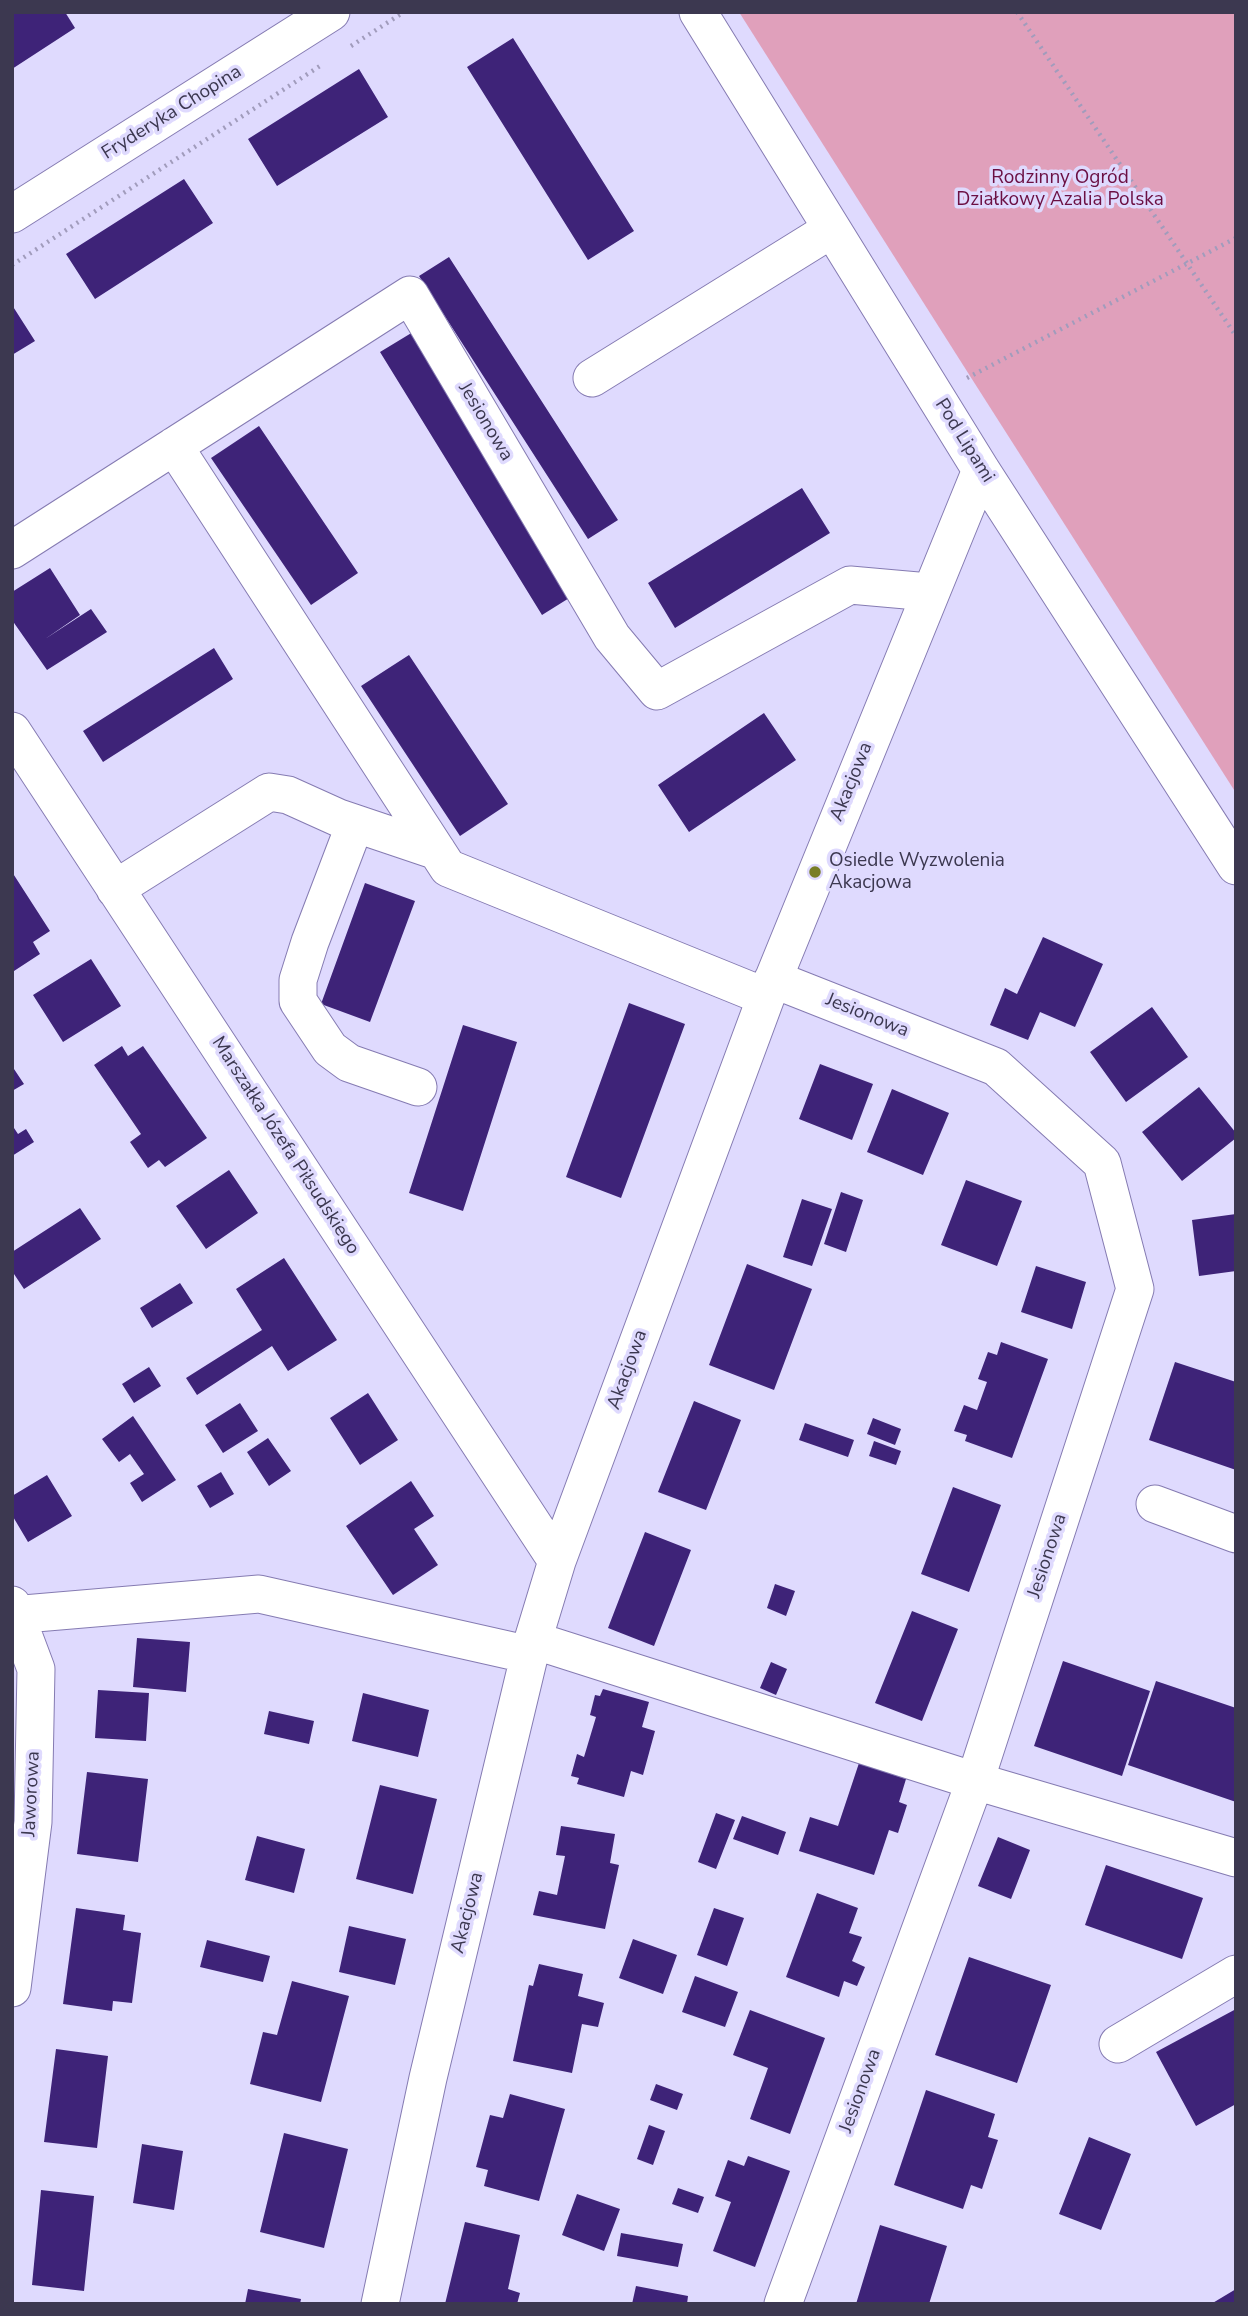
<!DOCTYPE html>
<html>
<head>
<meta charset="utf-8">
<style>
	body { margin:0 }
	#map { position:relative; width:1248px; height:2316px; overflow:hidden; background:#dfdafe; font-family:"Nunito Sans",sans-serif }
	canvas { display:block }
	.frame { position:absolute; inset:0; border:14px solid #3c3850; pointer-events:none }
</style>
</head>
<body>
<div id="map">
<canvas width="1248" height="2316"></canvas>
<div class="frame"></div>
</div>
<script>
const ctx = document.querySelector('canvas').getContext('2d');
ctx.lineJoin = 'round';
function fill(path, color) { ctx.fillStyle = color; ctx.fill(path, 'evenodd'); }
const poly = rows => new Path2D(rows.map(r => 'M' + r).join(''));
function strokePath(path, color, width, dash) { ctx.strokeStyle = color; ctx.lineWidth = width; ctx.lineCap = dash ? 'butt' : 'round'; ctx.setLineDash(dash || []); ctx.stroke(path); }
function write(font, color, halo, rows, align = 'center') {
  ctx.font = font + ' "Nunito Sans",sans-serif'; ctx.lineWidth = 7; ctx.setLineDash([]); ctx.textBaseline = 'middle'; ctx.strokeStyle = halo; ctx.fillStyle = color; for (const [text, x, y, turn = 0] of rows) {
    ctx.save(); ctx.translate(x, y); ctx.rotate((+turn || 0) * Math.PI / 180); ctx.textAlign = isNaN(turn) ? turn : align; if (halo) ctx.strokeText(text, 0, 0); ctx.fillText(text, 0, 0); ctx.restore();
  }
}
fill(poly([
	[739,12,1236,12,1236,793,970,376]
]), '#e0a0bb');
fill(poly([
	[12,12,65,12,75,28,12,69],
	[513,38,634,231,588,260,467,67],
	[359,69,388,117,277,186,248,139],
	[184,179,213,223,95,299,66,254],
	[449,257,618,520,588,539,419,276],
	[12,305,35,341,12,355],
	[413,332,574,595,542,615,380,352],
	[259,426,358,573,311,605,211,458],
	[802,488,830,533,675,628,648,583],
	[50,568,80,615,45,639,91,609,107,632,47,670,12,620,12,592],
	[214,648,233,679,103,762,83,731],
	[409,655,508,804,460,836,361,686],
	[764,713,796,760,689,832,658,785],
	[12,872,50,931,33,942,40,954,14,971],
	[365,883,415,901,370,1022,321,1004],
	[1043,937,1103,964,1075,1027,1040,1012,1028,1040,990,1025,1005,988,1017,994],
	[91,959,121,1006,63,1042,33,995],
	[629,1003,685,1024,621,1198,566,1177],
	[1152,1007,1188,1057,1126,1102,1090,1052],
	[463,1025,517,1042,463,1211,409,1193],
	[122,1046,128,1056,143,1046,207,1138,165,1167,159,1160,148,1168,130,1142,141,1134,94,1065],
	[820,1064,873,1084,852,1140,799,1119],
	[12,1066,24,1084,12,1091],
	[1199,1087,1236,1133,1236,1138,1182,1181,1142,1132],
	[892,1089,949,1113,923,1175,867,1152],
	[12,1125,18,1134,26,1129,34,1142,12,1156],
	[229,1170,258,1213,206,1249,176,1206],
	[966,1180,1022,1201,997,1266,941,1245],
	[841,1192,863,1200,846,1252,824,1244],
	[802,1199,832,1209,812,1266,783,1257],
	[80,1208,101,1239,24,1289,12,1271,12,1252],
	[1236,1214,1236,1271,1199,1276,1192,1220],
	[284,1258,337,1340,288,1371,272,1346,197,1395,186,1378,262,1330,236,1289],
	[747,1264,812,1289,774,1390,709,1365],
	[1036,1266,1086,1282,1072,1329,1021,1312],
	[180,1283,193,1303,152,1328,140,1308],
	[1001,1342,1048,1359,1012,1458,965,1441,967,1435,954,1431,964,1405,977,1410,987,1382,978,1379,988,1352,997,1355],
	[1175,1362,1236,1382,1236,1470,1149,1440],
	[149,1367,161,1386,134,1403,122,1384],
	[368,1393,398,1440,360,1465,330,1418],
	[694,1401,741,1420,706,1510,658,1492],
	[240,1403,258,1431,223,1453,205,1425],
	[133,1416,176,1480,142,1502,130,1483,144,1474,130,1454,119,1462,102,1439],
	[873,1418,901,1429,895,1445,867,1434],
	[805,1423,854,1440,848,1457,799,1440],
	[268,1438,291,1471,269,1486,247,1452],
	[874,1441,901,1451,896,1465,869,1456],
	[221,1472,234,1494,210,1508,197,1486],
	[47,1475,72,1516,28,1542,12,1515,12,1496],
	[411,1481,434,1516,414,1529,438,1565,393,1595,346,1526],
	[953,1487,1001,1505,969,1592,921,1574],
	[645,1532,691,1550,654,1646,608,1628],
	[775,1584,795,1591,786,1616,767,1608],
	[912,1611,958,1629,922,1721,875,1703],
	[137,1638,190,1642,186,1692,133,1687],
	[1063,1661,1150,1691,1122,1776,1034,1746],
	[771,1662,787,1669,776,1695,760,1688],
	[1156,1681,1236,1708,1236,1802,1128,1765],
	[603,1689,649,1702,642,1727,655,1731,643,1775,631,1771,624,1797,577,1784,579,1778,571,1776,577,1754,584,1757,596,1717,590,1715,595,1695,600,1696],
	[98,1690,149,1693,146,1741,95,1738],
	[363,1693,429,1710,418,1757,352,1741],
	[269,1711,314,1721,309,1744,264,1734],
	[859,1763,906,1779,899,1802,907,1805,898,1833,889,1830,874,1875,799,1851,810,1817,838,1826],
	[87,1772,148,1779,138,1862,77,1854],
	[380,1785,437,1799,413,1894,356,1879],
	[716,1813,735,1820,716,1869,698,1862],
	[742,1816,786,1832,778,1855,733,1839],
	[561,1826,615,1834,610,1863,619,1865,605,1929,533,1915,539,1891,557,1895,565,1856,556,1855],
	[257,1836,305,1849,294,1893,245,1880],
	[998,1837,1030,1850,1011,1899,978,1886],
	[1106,1865,1203,1898,1182,1959,1085,1925],
	[817,1893,858,1908,849,1933,862,1937,852,1961,865,1967,857,1986,844,1981,839,1997,786,1977],
	[76,1908,125,1915,123,1930,141,1933,132,2003,113,2001,112,2011,63,2004],
	[714,1908,744,1918,727,1966,697,1955],
	[349,1926,406,1939,395,1985,339,1972],
	[633,1939,677,1955,663,1994,619,1978],
	[207,1940,270,1956,263,1982,200,1967],
	[969,1957,1051,1985,1017,2083,935,2055],
	[539,1964,583,1974,578,1996,604,2003,598,2027,582,2024,572,2073,513,2061,529,1985,533,1986],
	[695,1976,738,1992,725,2027,682,2012],
	[292,1981,349,1996,321,2102,250,2084,263,2032,277,2035],
	[1236,2009,1236,2104,1196,2126,1156,2052],
	[750,2010,825,2038,790,2134,750,2119,768,2068,733,2055],
	[56,2049,108,2056,97,2148,44,2142],
	[656,2084,683,2094,677,2110,650,2100],
	[926,2090,995,2114,988,2137,998,2140,982,2189,971,2185,963,2209,894,2185],
	[510,2094,565,2109,539,2201,484,2186,488,2170,476,2167,490,2115,503,2118],
	[649,2125,665,2131,653,2165,637,2159],
	[284,2133,348,2149,324,2248,260,2232],
	[1089,2137,1131,2154,1101,2230,1059,2214],
	[142,2144,183,2151,174,2210,133,2203],
	[748,2156,790,2171,755,2267,713,2251,731,2202,715,2196,728,2160,744,2166],
	[678,2188,704,2197,698,2213,672,2204],
	[41,2190,94,2196,84,2291,32,2285],
	[577,2194,620,2209,604,2251,562,2235],
	[465,2222,520,2235,508,2289,520,2293,517,2304,445,2304],
	[880,2225,947,2246,929,2304,856,2304],
	[621,2233,683,2244,678,2267,617,2256],
	[636,2286,688,2296,687,2304,632,2304],
	[248,2289,301,2299,300,2304,245,2304],
	[1236,2289,1236,2304,1211,2304]
]), '#3e2378');
const minor = poly([
	[698,12,981,470,1236,866],
	[12,214,331,12],
	[592,378,832,229],
	[174,446,448,868,766,997],
	[12,550,410,295,612,637,657,691,850,585,929,592],
	[12,731,557,1561],
	[355,824,310,942,298,980,298,1001,330,1049,349,1063,418,1087],
	[115,889,269,792,288,795,339,818,437,851],
	[773,979,996,1067,1102,1163,1135,1289,975,1781,783,2304],
	[1155,1504,1236,1534],
	[12,1605,36,1669,33,1822,12,1988],
	[12,1615,259,1594,530,1655],
	[533,1640,975,1781,1236,1858],
	[1118,2044,1236,1974],
	[380,2304,428,2078,533,1640,557,1561,766,997,981,470]
]);
strokePath(minor, '#857bb2', 39);
strokePath(poly([
	[1017,12,1236,336],
	[351,46,404,12],
	[12,265,320,66],
	[967,378,1236,238]
]), '#a19cbc', 4.5, [2, 5]);
strokePath(minor, '#fff', 37);
for (const [x, y, r, color] of [
	[815,872,7,"#787d26"]
]) { const dot = new Path2D(); dot.arc(x, y, r, 0, 2 * Math.PI); ctx.fillStyle = color; ctx.fill(dot); strokePath(dot, '#dfdafe', 2.5); }
write('19px', '#3c3850', '#dfdafe', [
	["Fryderyka Chopina",172,113,-32],
	["Jesionowa",485,422,59],
	["Pod Lipami",964,441,58],
	["Akacjowa",852,782,-68],
	["Jesionowa",867,1016,22],
	["Marszałka Józefa Piłsudskiego",285,1146,57],
	["Akacjowa",628,1370,-70],
	["Jesionowa",1048,1556,-72],
	["Jaworowa",32,1794,-87],
	["Akacjowa",468,1913,-76],
	["Jesionowa",861,2091,-70]
]);
write('19px', '#6b0f43', '#dfdafe', [
	["Rodzinny Ogród",1060,178],
	["Działkowy Azalia Polska",1060,200]
]);
write('19px', '#3c3850', '#dfdafe', [
	["Osiedle Wyzwolenia",829,861],
	["Akacjowa",829,883]
], 'left');
</script>
</body>
</html>
